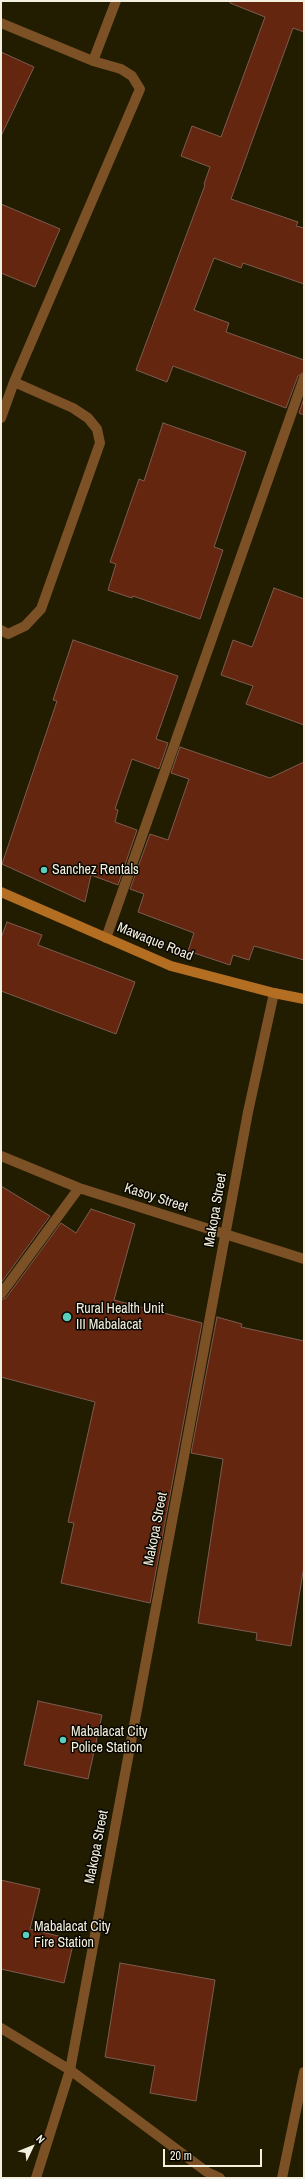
<!DOCTYPE html>
<html>
<head>
<meta charset="utf-8">
<style>
	body { margin:0 }
	#map { position:relative; width:305px; height:2179px; overflow:hidden; background:#221c00; font-family:"Archivo Narrow",sans-serif }
	canvas { display:block }
	.frame { position:absolute; inset:0; border:2px solid #f4f0df; pointer-events:none }
	.north { position:absolute; left:12px; top:2127px; width:40px; height:40px; -webkit-text-stroke:3px #090701; paint-order:stroke; rotate:47deg; font-size:11px; font-weight:700; line-height:16px; text-align:center; color:#f4f0df }
	.north::after { content:''; display:block; margin:auto; width:14px; height:18px; background:#f4f0df; clip-path:polygon(50% 0,100% 100%,50% 72%,0 100%) }
	.scale { position:absolute; left:163px; top:2149px; width:99px; height:18px; box-sizing:border-box; border:2px solid #f4f0df; border-top:0; padding-left:5px; font-size:12px; line-height:14px; white-space:nowrap; color:#f4f0df; -webkit-text-stroke:3px #090701; paint-order:stroke }
</style>
</head>
<body>
<div id="map">
<canvas width="305" height="2179"></canvas>
<div class="frame"></div>
<div class="north">N</div>
<div class="scale">20 m</div>
</div>
<script>
const ctx = document.querySelector('canvas').getContext('2d');
ctx.lineJoin = 'round';
function fill(path, color) { ctx.fillStyle = color; ctx.fill(path, 'evenodd'); }
const poly = rows => new Path2D(rows.map(r => 'M' + r).join(''));
function strokePath(path, color, width, dash) { ctx.strokeStyle = color; ctx.lineWidth = width; ctx.lineCap = dash ? 'butt' : 'round'; ctx.setLineDash(dash || []); ctx.stroke(path); }
function write(font, color, halo, rows, align = 'center') {
  ctx.font = font + ' "Archivo Narrow",sans-serif'; ctx.lineWidth = 3; ctx.setLineDash([]); ctx.textBaseline = 'middle'; ctx.strokeStyle = halo; ctx.fillStyle = color; for (const [text, x, y, turn = 0] of rows) {
    ctx.save(); ctx.translate(x, y); ctx.rotate((+turn || 0) * Math.PI / 180); ctx.textAlign = isNaN(turn) ? turn : align; if (halo) ctx.strokeText(text, 0, 0); ctx.fillText(text, 0, 0); ctx.restore();
  }
}
const building = poly([
	[230,1,304,1,304,32,293,28,231,199,298,222,296,226,304,228,304,284,243,263,241,268,214,258,194,310,229,323,226,332,304,360,304,372,298,376,286,408,173,366,167,382,136,370,205,185,204,184,210,167,181,156,192,126,221,137,265,17,230,3,230,1],
	[1,52,34,67,1,136,1,52],
	[1,204,60,229,35,287,1,273,1,204],
	[304,398,304,415,299,413,304,398],
	[163,423,246,452,214,547,223,550,200,619,133,596,132,598,108,590,116,564,110,562,139,479,144,481,163,423],
	[274,588,304,599,304,725,246,704,253,686,221,675,233,640,252,647,274,588],
	[73,640,178,676,156,739,168,743,159,769,132,759,115,809,118,810,115,822,137,830,118,885,91,875,85,902,2,864,57,701,53,700,73,640],
	[180,747,270,778,304,762,304,960,254,946,249,960,233,955,230,965,188,951,194,933,138,912,144,894,130,889,150,834,168,840,189,779,171,773,180,747],
	[7,922,42,935,38,945,135,982,116,1034,1,991,1,938,7,922],
	[1,1186,50,1216,1,1283,1,1186],
	[91,1209,135,1224,114,1300,202,1323,150,1603,61,1583,74,1523,68,1522,95,1402,1,1377,1,1300,6,1298,61,1223,76,1233,91,1209],
	[217,1317,242,1324,241,1327,304,1341,304,1566,291,1646,256,1640,257,1633,198,1623,223,1459,191,1453,217,1317],
	[38,1701,102,1715,88,1779,24,1765,38,1701],
	[1,1880,40,1889,30,1929,74,1940,64,1983,1,1969,1,1880],
	[120,1963,215,1980,196,2101,150,2093,155,2066,105,2057,120,1963]
]);
fill(building, '#64260e');
strokePath(building, '#7c5c50', 1);
strokePath(poly([
	[1,23,93,61,121,69,132,76,140,89,14,382,1,418],
	[93,61,116,1],
	[1,630,8,634,25,626,41,609,100,443,97,429,88,418,73,408,14,382]
]), '#7c5126', 10);
strokePath(poly([
	[106,938,304,378],
	[1,1156,79,1188,304,1259],
	[1,1294,79,1188],
	[1,2028,70,2070,207,2172,220,2178],
	[36,2178,70,2070,248,1112,274,993],
	[282,2178,304,2072]
]), '#7c5126', 10);
strokePath(poly([
	[1,892,171,966,274,993,304,999]
]), '#b36e21', 10);
for (const [x, y, r, color] of [
	[44,870,4,"#5acebd"],
	[67,1317,5,"#5acebd"],
	[63,1740,4,"#5acebd"],
	[26,1935,4,"#5acebd"]
]) { const dot = new Path2D(); dot.arc(x, y, r, 0, 2 * Math.PI); ctx.fillStyle = color; ctx.fill(dot); strokePath(dot, '#090701', 1.5); }
write('14px', '#f4f0df', '#090701', [
	["Sanchez Rentals",52,870],
	["Rural Health Unit",76,1309],
	["III Mabalacat",76,1325],
	["Mabalacat City",71,1732],
	["Police Station",71,1748],
	["Mabalacat City",34,1927],
	["Fire Station",34,1943]
], 'left');
write('14px', '#f4f0df', '#090701', [
	["Mawaque Road",155,942,22],
	["Kasoy Street",156,1198,18],
	["Makopa Street",216,1210,-80],
	["Makopa Street",156,1529,-79],
	["Makopa Street",97,1847,-79]
]);
</script>
</body>
</html>
